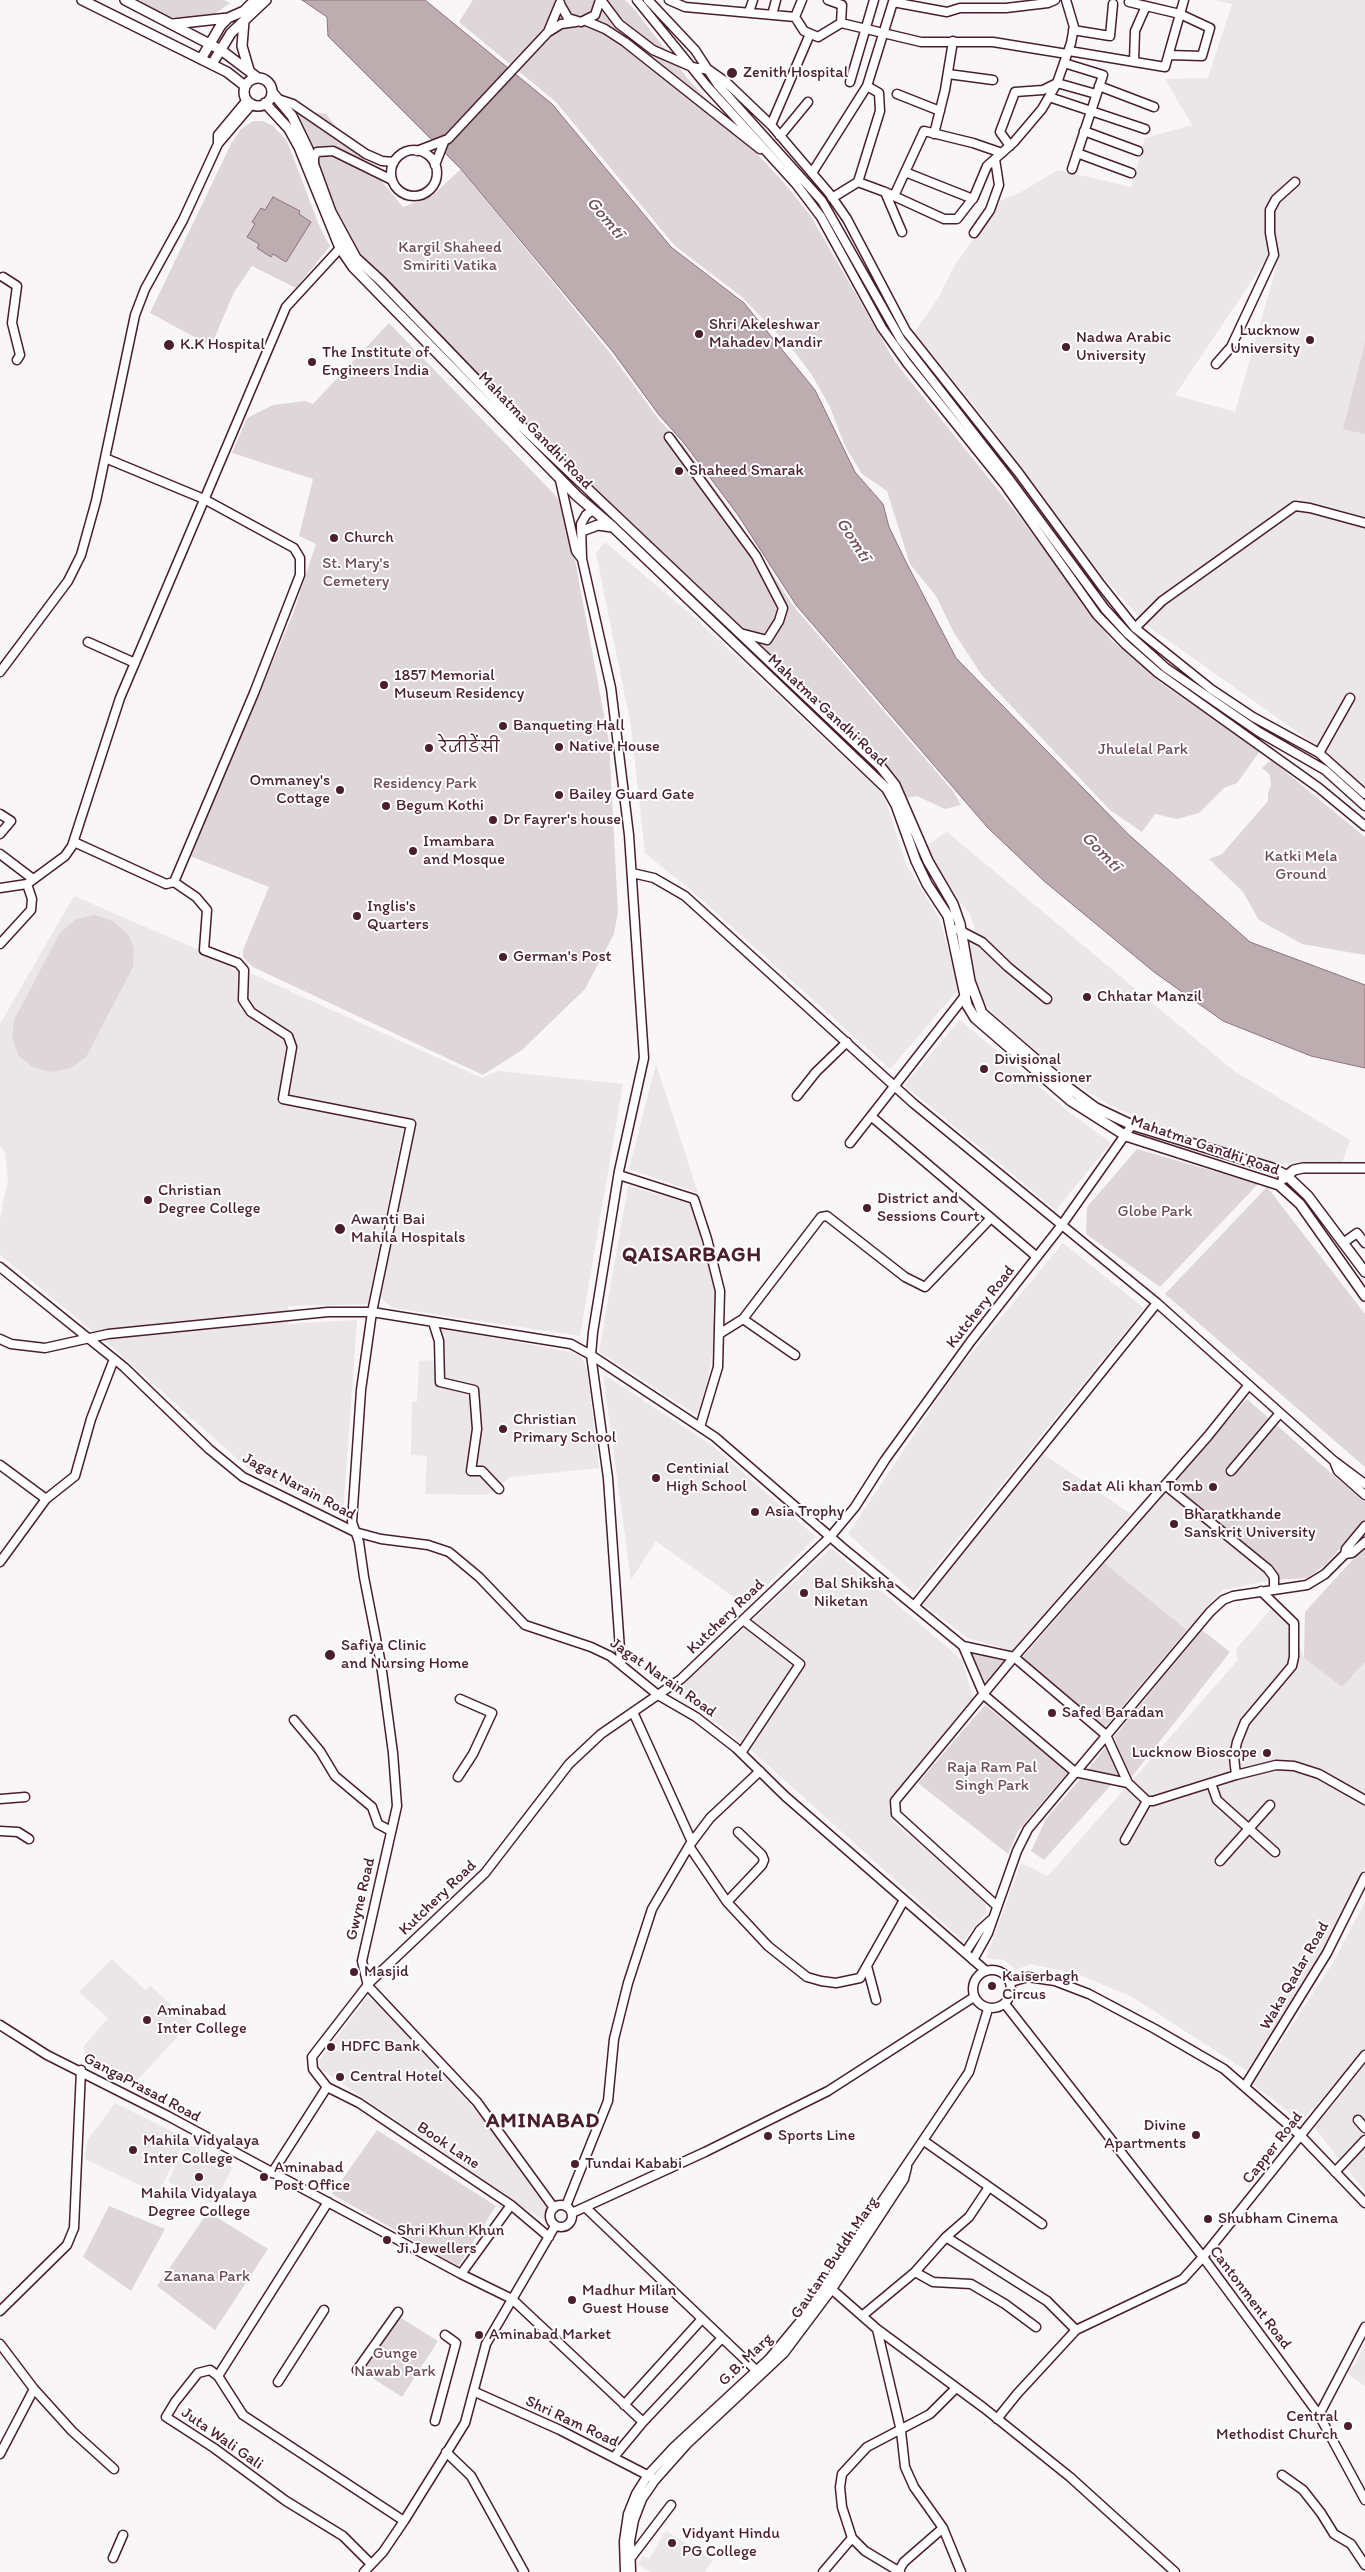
<!DOCTYPE html>
<html>
<head>
<meta charset="utf-8">
<style>
	body { margin:0 }
	canvas { display:block; background:#f8f6f7 }
</style>
</head>
<body>
<canvas width="1365" height="2572"></canvas>
<script>
const ctx = document.querySelector('canvas').getContext('2d');
ctx.lineJoin = 'round';
function fill(path, color) { ctx.fillStyle = color; ctx.fill(path, 'evenodd'); }
const poly = rows => new Path2D(rows.map(r => 'M' + r).join(''));
function strokePath(path, color, width, dash) { ctx.strokeStyle = color; ctx.lineWidth = width; ctx.lineCap = dash ? 'butt' : 'round'; ctx.setLineDash(dash || []); ctx.stroke(path); }
function write(font, color, halo, rows, align = 'center') {
  ctx.font = font + ' Itim,"Playpen Sans Deva",sans-serif'; ctx.lineWidth = 4; ctx.setLineDash([]); ctx.textBaseline = 'middle'; ctx.strokeStyle = halo; ctx.fillStyle = color; for (const [text, x, y, turn = 0] of rows) {
    ctx.save(); ctx.translate(x, y); ctx.rotate((+turn || 0) * Math.PI / 180); ctx.textAlign = isNaN(turn) ? turn : align; if (halo) ctx.strokeText(text, 0, 0); ctx.fillText(text, 0, 0); ctx.restore();
  }
}
fill(poly([
	[1214,0,1365,0,1365,785,1303,736,1145,624,1074,543,987,421,914,333,939,297,955,265,1000,201,1023,191,1058,170,1131,187,1145,138,1192,125,1165,79,1208,78,1232,4],
	[1272,251,1276,268,1235,412,1175,395],
	[605,542,697,620,884,795,906,864,940,920,959,989,890,1069,692,891,645,853,631,726,596,553],
	[947,832,1234,1071,1350,1140,1342,1163,1268,1164,1186,1140,1108,1104,1069,1079,994,1015,979,997,967,938,975,930,970,914,946,885,927,845],
	[74,896,194,948,239,972,240,1009,281,1036,290,1049,281,1102,404,1126,368,1304,288,1306,288,1324,357,1320,343,1514,252,1472,111,1346,0,1255,0,1219,8,1179,5,1152,0,1146,0,1024],
	[250,973,482,1078,498,1071,623,1084,580,1336,393,1308,381,1298,415,1121,287,1094,297,1046,286,1029,252,1008,248,998],
	[960,1020,1069,1112,1111,1143,1056,1210,904,1085],
	[656,1064,698,1193,629,1169],
	[628,1186,691,1204,715,1290,714,1342,707,1383,697,1415,599,1352],
	[1063,1243,1144,1308,914,1593,848,1534,955,1373],
	[441,1328,571,1352,581,1356,587,1369,599,1468,511,1477,487,1495,425,1494,427,1456,411,1455,412,1402,417,1402,419,1361,436,1360],
	[603,1374,713,1446,816,1537,746,1606,656,1541,631,1580],
	[1042,1453,1131,1514,1013,1651,968,1638,923,1604],
	[1169,1486,1272,1580,1222,1590,1187,1630,1104,1563],
	[831,1548,962,1660,973,1697,889,1801,891,1820,983,1898,987,1912,963,1941,750,1749,678,1693,688,1680],
	[1273,1607,1294,1630,1304,1658,1342,1687,1365,1662,1365,1867,1323,1950,1247,2071,1132,1997,1078,1974,1030,1964,1016,1970,1004,1960,986,1958,1021,1863,1048,1876,1238,1660,1236,1649],
	[1365,1902,1365,2049,1301,2122,1253,2084,1333,1963],
	[112,1959,145,1990,151,1986,190,2023,133,2085,85,2059,84,2046,108,2018,79,1992],
	[367,1998,377,2003,485,2121,548,2209,546,2222,321,2069,319,2060],
	[1365,2064,1365,2191,1313,2126],
	[115,2103,185,2138,158,2194,85,2159,87,2141],
	[187,2143,233,2167,213,2204,168,2182],
	[1365,2343,1365,2386,1347,2373,1355,2364],
	[666,2531,713,2560,705,2572,651,2572,638,2564,643,2556,649,2559]
]), '#ebe6e8');
fill(poly([
	[139,0,224,0,230,3,216,13,195,18,168,17],
	[473,0,625,0,635,10,688,79,785,184,810,215,895,362,1019,516,1112,641,1162,684,1260,751,1237,783,1224,788,1199,813,1177,819,1155,814,1142,832,1110,810,981,674,953,631,936,596,910,564,887,491,862,474,845,446,830,407,812,375,793,350,742,297,675,246,556,102,459,22],
	[296,110,326,114,403,207,432,196,461,169,610,353,660,421,684,446,738,521,794,607,953,791,961,805,945,809,917,796,906,798,896,780,874,754,546,444,359,255,337,214],
	[253,121,263,121,273,126,287,141,320,228,330,246,296,288,252,266,234,292,211,346,150,313,232,142,241,129],
	[389,323,555,495,566,512,609,742,618,912,614,934,585,989,522,1050,483,1075,253,967,243,957,243,950,269,887,190,856,293,614,316,544,299,536,313,479,232,453,247,418,273,405,305,401,313,404],
	[1365,342,1365,434,1343,429],
	[1271,760,1365,837,1365,955,1302,944,1259,920,1243,892,1209,859,1222,854,1268,801,1268,793,1271,786,1270,775,1262,768],
	[95,915,113,921,128,934,134,948,133,967,86,1057,71,1068,51,1072,33,1067,19,1056,12,1038,14,1020,60,933,76,919],
	[1137,1149,1258,1184,1160,1287,1086,1234,1087,1207],
	[1267,1187,1365,1314,1365,1467,1165,1294],
	[1247,1399,1365,1503,1365,1521,1325,1565,1307,1578,1272,1580,1169,1486],
	[1365,1546,1365,1662,1342,1687,1304,1658,1305,1612],
	[1104,1563,1187,1630,1105,1727,1022,1658],
	[1202,1630,1230,1652,1131,1778,1114,1737],
	[970,1651,1006,1660,987,1685],
	[985,1705,1068,1772,1018,1831,1008,1854,918,1783],
	[1107,1745,1120,1772,1116,1778,1087,1771],
	[1080,1779,1111,1785,1044,1860,1031,1851,1046,1819],
	[377,2130,496,2206,458,2266,332,2194],
	[109,2206,165,2229,131,2291,83,2257],
	[208,2212,268,2249,215,2330,157,2286],
	[398,2316,438,2341,402,2397,360,2370]
]), '#ded6d9');
const water = poly([
	[302,0,425,0,552,104,671,247,744,303,815,390,855,472,883,504,889,527,905,560,956,658,1128,834,1250,942,1365,985,1365,1068,1311,1056,1223,1021,1154,972,1044,881,988,828,796,605,738,515,684,443,659,415,613,352,461,169,328,36,327,17,302,0],
	[273,197,300,211,299,214,311,222,286,262,273,254,271,257,257,248,259,244,247,237,255,224,252,222,261,208,265,210,273,197]
]);
fill(water, '#bdadb0');
strokePath(water, '#8f747b', 1);
const minor = poly([
	[601,0,619,24,653,50,692,67,709,70,726,82,771,125,829,193,847,219,906,331,1018,472,1101,585,1135,628,1211,689,1253,717,1319,753,1365,794],
	[637,0,706,85,796,184,821,217,882,328,907,363,1005,485,1097,615,1125,644,1158,673,1319,788,1365,826],
	[648,0,695,50,718,85,822,201,901,340,1010,480,1105,609,1127,633,1166,668,1259,732,1325,770,1365,806],
	[669,0,685,7,795,17,804,31,818,37,841,23,921,42,993,42,1067,54],
	[828,0,842,5,841,23],
	[1129,2,1180,14,1210,28,1202,56,1169,55],
	[560,4,568,18,581,22,595,15,600,0],
	[749,12,753,0],
	[772,15,776,0],
	[795,17,802,0],
	[586,21,605,29,625,42,760,149],
	[1073,30,1110,36,1113,4],
	[550,31,561,24,576,22],
	[1069,51,1165,67,1184,0],
	[1134,62,1135,31,1146,6],
	[1064,63,1103,75,1072,169],
	[948,74,993,80],
	[850,82,874,0],
	[1099,86,1154,107],
	[897,94,940,111],
	[1049,97,1145,129],
	[278,99,293,104,366,154,382,161,394,162],
	[771,125,810,34],
	[1084,131,1138,151],
	[934,134,945,90,953,41],
	[780,136,808,102],
	[218,144,252,104],
	[1010,146,1000,132,1015,92,1043,90,1057,83,1096,94],
	'391 173a23 23 0 1 1 46 0a23 23 0 1 1-46 0Z',
	[417,151,448,139,548,32,560,3],
	[1077,153,1131,173],
	[314,165,314,157,317,152,333,151,392,180],
	[435,165,444,142],
	[905,172,973,199],
	[812,173,867,86],
	[858,182,880,111,879,93,867,86,893,2,947,12,960,8,1006,8,1048,3,1055,0],
	[885,192,902,232],
	[894,196,924,131,973,143,1002,153],
	[832,198,858,182,885,192,944,219,957,219,974,197,987,166,1014,142,1042,109,1057,83,1071,43,1074,27,1066,0],
	[974,233,990,210,999,185,995,159],
	[3,277,17,286,12,323,20,355,17,360],
	[1216,364,1231,347,1274,255,1270,233,1270,210,1276,199,1295,182],
	[669,437,756,556,783,608,779,621,767,640,740,633],
	[105,458,204,499,294,548,300,558,300,575,254,693,174,882],
	[560,480,576,551,582,559],
	[593,510,586,515,581,524,582,559,611,688,629,835,644,1058,619,1171,593,1332,591,1355,608,1478,621,1664],
	[1135,628,1162,601,1295,506,1310,508,1365,523],
	[88,642,135,663],
	[0,672,68,581,81,555,96,501,135,315,145,289,183,220,218,144,218,135,247,100],
	[1319,753,1350,698],
	[0,814,11,821,0,834],
	[74,842,166,884,174,882],
	[0,854,33,879],
	[632,873,654,878,685,896,913,1103,1157,1303,1334,1461,1365,1484],
	[174,882,196,897,207,910,204,950,238,963,244,970,243,1000,251,1012,288,1036,292,1047,283,1099,411,1124,372,1312,361,1390,352,1522,359,1542,364,1577,381,1664,393,1753,397,1806,362,1961,368,1986,477,2102,554,2208],
	[0,888,27,884,65,856,72,846,120,698,286,307,343,245],
	[957,929,982,942,1008,967,1047,999],
	[0,944,31,910,32,899,27,884],
	[797,1096,816,1072,847,1042],
	[872,1117,1037,1257],
	[850,1143,968,992],
	[619,1175,694,1199,707,1239,720,1291,718,1367,700,1427],
	[1343,1243,1357,1233,1365,1243],
	[0,1267,124,1367,209,1449,243,1477,355,1532,381,1539,428,1545,449,1552,479,1577,525,1625,591,1647,610,1656,658,1695,696,1717,736,1748,785,1796,986,1971],
	[743,1319,795,1355],
	[433,1322,439,1341,440,1382,474,1390,477,1429,471,1471,482,1471,499,1489],
	[719,1334,743,1319,821,1217,827,1216,905,1277,925,1287,990,1219],
	[0,1339,11,1344,45,1348,108,1334,328,1312,372,1312,571,1344,591,1355,715,1437,842,1547,963,1646,1014,1657,1106,1735,1128,1783,1147,1801,1153,1801,1236,1775,1276,1765,1294,1766,1319,1774,1365,1800],
	[1334,1461,1338,1471,1365,1495],
	[0,1465,46,1499],
	[1231,1471,1280,1413],
	[1165,1485,1268,1569,1274,1577,1274,1590],
	[1345,1554,1352,1553,1365,1542],
	[0,1562,46,1499,75,1476,91,1419,114,1359],
	[914,1606,1157,1303],
	[963,1646,984,1695,1075,1772,1128,1783],
	[633,1712,692,1842],
	[294,1720,320,1751,335,1776,372,1807,378,1824,391,1831],
	[741,1753,800,1664,743,1620],
	[1236,1775,1234,1757,1237,1742,1245,1722,1292,1666,1294,1657,1294,1623,1261,1591],
	[458,1777,473,1754,492,1713,460,1699],
	[1211,1783,1217,1800,1275,1852],
	[0,1799,25,1797],
	[0,1831,18,1832,29,1839],
	[1125,1840,1147,1801],
	[689,1846,727,1902,768,1946,807,1977,821,1981,836,1983,860,1978,904,1900],
	[1220,1861,1270,1805],
	[727,1902,762,1865,764,1860,762,1855,738,1832],
	[997,1906,896,1814,895,1801,1014,1657,1208,1436,1248,1386],
	[965,1953,980,1930,991,1920],
	[973,1960,988,1933,1017,1851,1028,1829,1210,1612,1223,1600,1233,1596,1307,1585,1325,1574,1345,1554,1346,1549,1365,1526],
	[867,1966,876,2000],
	'973 1989a19 19 0 1 1 38 0a19 19 0 1 1-38 0Z',
	[1011,1982,1028,1977,1055,1981,1089,1994,1155,2029,1224,2069,1301,2136,1365,2203],
	[1005,2004,1203,2257,1279,2360,1319,2415,1365,2500],
	[0,2025,47,2055,168,2116,461,2274,512,2299,643,2422],
	[1245,2086,1327,1953,1365,1877],
	[1358,2120,1365,2128],
	[924,2141,1042,2224],
	[1335,2172,1365,2140],
	[272,2173,327,2087],
	'550 2216a11 11 0 1 1 22 0a11 11 0 1 1-22 0Z',
	[566,2206,608,2101,614,2039,628,1983,652,1909,689,1846,710,1818,760,1771],
	[585,2207,759,2373],
	[572,2213,705,2152,828,2091,974,1997],
	[549,2237,511,2205,359,2103,327,2087,313,2069,312,2057,370,1982,485,1873,569,1764,601,1734,681,1679,830,1537,855,1507,885,1460,971,1341,1061,1226,1132,1125],
	[946,2237,1047,2301,1076,2330],
	[915,2272,933,2282,971,2284,1005,2304,1036,2327],
	[461,2274,511,2205],
	[828,2286,877,2329,901,2431,905,2467,914,2487,943,2528,961,2572],
	[0,2311,67,2245,74,2228,81,2070],
	[862,2316,915,2272,946,2237,969,2217,989,2187],
	[877,2329,984,2408,1070,2477,1175,2572],
	[0,2344,34,2389,72,2431,114,2469],
	[357,2370,398,2312],
	[218,2376,328,2202],
	[278,2382,324,2310],
	[475,2392,560,2430,651,2477],
	[624,2405,701,2320],
	[1319,2415,1365,2327],
	[997,2419,1017,2394,1076,2330,1183,2279,1203,2257,1365,2055],
	[435,2421,456,2343,445,2335],
	[446,2452,471,2476,524,2572],
	[0,2454,34,2389],
	[614,2457,643,2422,721,2339],
	[1282,2475,1303,2490,1321,2513,1334,2534,1351,2544,1365,2565],
	[113,2558,123,2535],
	[630,2559,671,2505],
	[371,2564,343,2536,286,2501,214,2448,166,2417,175,2402,198,2373,210,2370,218,2376,243,2415,404,2521],
	[364,2572,383,2552,404,2521,465,2423,486,2344,555,2226],
	[625,2572,624,2541,628,2514,636,2494,648,2475,674,2447,769,2359,807,2313,969,2072,988,2009],
	[631,2572,630,2541,634,2520,642,2499,655,2480,687,2444,784,2353,832,2289,904,2179,907,2167],
	[823,2572,852,2538],
	[898,2572,904,2562,943,2528],
	[900,2572,865,2551,852,2538,842,2507,840,2487,842,2474,867,2447,930,2414,956,2388]
]);
const major = poly([
	[82,0,227,72,245,86],
	[125,0,221,50,258,78],
	[244,21,242,46,249,70],
	[173,24,228,18],
	[201,59,221,25,228,18,244,11,255,0],
	[212,64,231,33,266,0],
	'244 92a14 14 0 1 1 28 0a14 14 0 1 1-28 0Z',
	[272,92,292,116,308,149,331,212,356,258,381,281,516,421,880,766,895,785,928,861,953,904,960,924,970,981,982,1013,1069,1088,1096,1108,1132,1125,1272,1168,1286,1175,1308,1196,1365,1272],
	[265,103,289,129,299,147,340,248,353,267,577,496,613,527,887,789,896,805,916,861,927,884,948,916,967,1005,975,1018,1071,1101,1126,1136,1279,1185,1300,1204,1365,1296],
	[582,531,598,525,612,527],
	[1283,1179,1294,1170,1303,1168,1365,1168]
]);
strokePath(minor, '#4a1f2b', 11);
strokePath(major, '#4a1f2b', 12);
strokePath(minor, '#fff', 8);
strokePath(major, '#fff', 9);
for (const [x, y, r, color] of [
	[732,73,6,"#4a1f2b"],
	[699,334,5,"#4a1f2b"],
	[1310,340,5,"#4a1f2b"],
	[169,345,6,"#4a1f2b"],
	[1066,347,5,"#4a1f2b"],
	[312,362,5,"#4a1f2b"],
	[679,471,5,"#4a1f2b"],
	[334,538,5,"#4a1f2b"],
	[384,685,5,"#4a1f2b"],
	[503,726,5,"#4a1f2b"],
	[559,747,5,"#4a1f2b"],
	[429,748,5,"#4a1f2b"],
	[340,790,5,"#4a1f2b"],
	[559,795,5,"#4a1f2b"],
	[386,806,5,"#4a1f2b"],
	[493,820,5,"#4a1f2b"],
	[413,851,5,"#4a1f2b"],
	[357,916,5,"#4a1f2b"],
	[503,957,5,"#4a1f2b"],
	[1087,997,5,"#4a1f2b"],
	[984,1069,5,"#4a1f2b"],
	[148,1200,5,"#4a1f2b"],
	[867,1208,5,"#4a1f2b"],
	[340,1229,6,"#4a1f2b"],
	[503,1429,5,"#4a1f2b"],
	[656,1478,5,"#4a1f2b"],
	[1213,1487,5,"#4a1f2b"],
	[755,1512,5,"#4a1f2b"],
	[1174,1524,5,"#4a1f2b"],
	[804,1593,5,"#4a1f2b"],
	[330,1655,6,"#4a1f2b"],
	[1052,1713,5,"#4a1f2b"],
	[1267,1753,5,"#4a1f2b"],
	[354,1972,5,"#4a1f2b"],
	[992,1986,5,"#4a1f2b"],
	[147,2020,5,"#4a1f2b"],
	[331,2047,5,"#4a1f2b"],
	[340,2077,5,"#4a1f2b"],
	[1196,2135,5,"#4a1f2b"],
	[768,2136,5,"#4a1f2b"],
	[133,2150,5,"#4a1f2b"],
	[575,2164,5,"#4a1f2b"],
	[199,2177,5,"#4a1f2b"],
	[264,2177,5,"#4a1f2b"],
	[1208,2219,5,"#4a1f2b"],
	[387,2240,5,"#4a1f2b"],
	[572,2300,5,"#4a1f2b"],
	[479,2335,5,"#4a1f2b"],
	[1348,2426,5,"#4a1f2b"],
	[672,2543,5,"#4a1f2b"]
]) { const dot = new Path2D(); dot.arc(x, y, r, 0, 2 * Math.PI); ctx.fillStyle = color; ctx.fill(dot); strokePath(dot, '#fff', 2); }
write('16px', '#4a1f2b', '#fff', [
	["Zenith Hospital",743,73],
	["Shri Akeleshwar",709,325],
	["Mahadev Mandir",709,343],
	["Lucknow",1300,331,"right"],
	["University",1300,349,"right"],
	["Nadwa Arabic",1076,338],
	["University",1076,356],
	["K.K Hospital",180,345],
	["The Institute of",322,353],
	["Engineers India",322,371],
	["Shaheed Smarak",689,471],
	["Church",344,538],
	["1857 Memorial",394,676],
	["Museum Residency",394,694],
	["Banqueting Hall",513,726],
	["Native House",569,747],
	["रेजीडेंसी",439,748],
	["Ommaney's",330,781,"right"],
	["Cottage",330,799,"right"],
	["Bailey Guard Gate",569,795],
	["Begum Kothi",396,806],
	["Dr Fayrer's house",503,820],
	["Imambara",423,842],
	["and Mosque",423,860],
	["Inglis's",367,907],
	["Quarters",367,925],
	["German's Post",513,957],
	["Chhatar Manzil",1097,997],
	["Divisional",994,1060],
	["Commissioner",994,1078],
	["Christian",158,1191],
	["Degree College",158,1209],
	["District and",877,1199],
	["Sessions Court",877,1217],
	["Awanti Bai",351,1220],
	["Mahila Hospitals",351,1238],
	["Christian",513,1420],
	["Primary School",513,1438],
	["Centinial",666,1469],
	["High School",666,1487],
	["Sadat Ali khan Tomb",1203,1487,"right"],
	["Asia Trophy",765,1512],
	["Bharatkhande",1184,1515],
	["Sanskrit University",1184,1533],
	["Bal Shiksha",814,1584],
	["Niketan",814,1602],
	["Safiya Clinic",341,1646],
	["and Nursing Home",341,1664],
	["Safed Baradan",1062,1713],
	["Lucknow Bioscope",1257,1753,"right"],
	["Masjid",364,1972],
	["Kaiserbagh",1002,1977],
	["Circus",1002,1995],
	["Aminabad",157,2011],
	["Inter College",157,2029],
	["HDFC Bank",341,2047],
	["Central Hotel",350,2077],
	["Divine",1186,2126,"right"],
	["Apartments",1186,2144,"right"],
	["Sports Line",778,2136],
	["Mahila Vidyalaya",143,2141],
	["Inter College",143,2159],
	["Tundai Kababi",585,2164],
	["Aminabad",274,2168],
	["Post Office",274,2186],
	["Mahila Vidyalaya",199,2194,"center"],
	["Degree College",199,2212,"center"],
	["Shubham Cinema",1218,2219],
	["Shri Khun Khun",397,2231],
	["Ji Jewellers",397,2249],
	["Madhur Milan",582,2291],
	["Guest House",582,2309],
	["Aminabad Market",489,2335],
	["Central",1338,2417,"right"],
	["Methodist Church",1338,2435,"right"],
	["Vidyant Hindu",682,2534],
	["PG College",682,2552]
], 'left');
write('16px', '#6f4d56', '#fff', [
	["Kargil Shaheed",450,248],
	["Smiriti Vatika",450,266],
	["St. Mary's",356,564],
	["Cemetery",356,582],
	["Jhulelal Park",1143,750],
	["Residency Park",425,784],
	["Katki Mela",1301,857],
	["Ground",1301,875],
	["Globe Park",1155,1212],
	["Raja Ram Pal",992,1768],
	["Singh Park",992,1786],
	["Zanana Park",207,2277],
	["Gunge",395,2354],
	["Nawab Park",395,2372]
]);
write('16px', '#4a1f2b', '#fff', [
	["Mahatma Gandhi Road",535,431,46],
	["Mahatma Gandhi Road",827,711,43],
	["Mahatma Gandhi Road",1205,1146,19],
	["Kutchery Road",981,1307,-52],
	["Jagat Narain Road",299,1487,28],
	["Kutchery Road",726,1617,-44],
	["Jagat Narain Road",663,1678,35],
	["Kutchery Road",438,1898,-44],
	["Gwyne Road",361,1899,-77],
	["Waka Qadar Road",1295,1976,-60],
	["GangaPrasad Road",142,2088,28],
	["Book Lane",448,2146,34],
	["Capper Road",1273,2148,-52],
	["Gautam Buddh Marg",835,2258,-56],
	["Cantonment Road",1250,2298,53],
	["G.B. Marg",746,2360,-44],
	["Shri Ram Road",572,2422,25],
	["Juta Wali Gali",222,2439,35]
]);
write('italic 18px', '#72515a', '#fff', [
	["Gomtī",605,218,50],
	["Gomtī",853,540,57],
	["Gomtī",1101,852,45]
]);
ctx.letterSpacing = '1px';
write('bold 21px', '#4a1f2b', '#fff', [
	["QAISARBAGH",692,1256],
	["AMINABAD",543,2122]
]);
ctx.letterSpacing = '0px';
</script>
</body>
</html>
